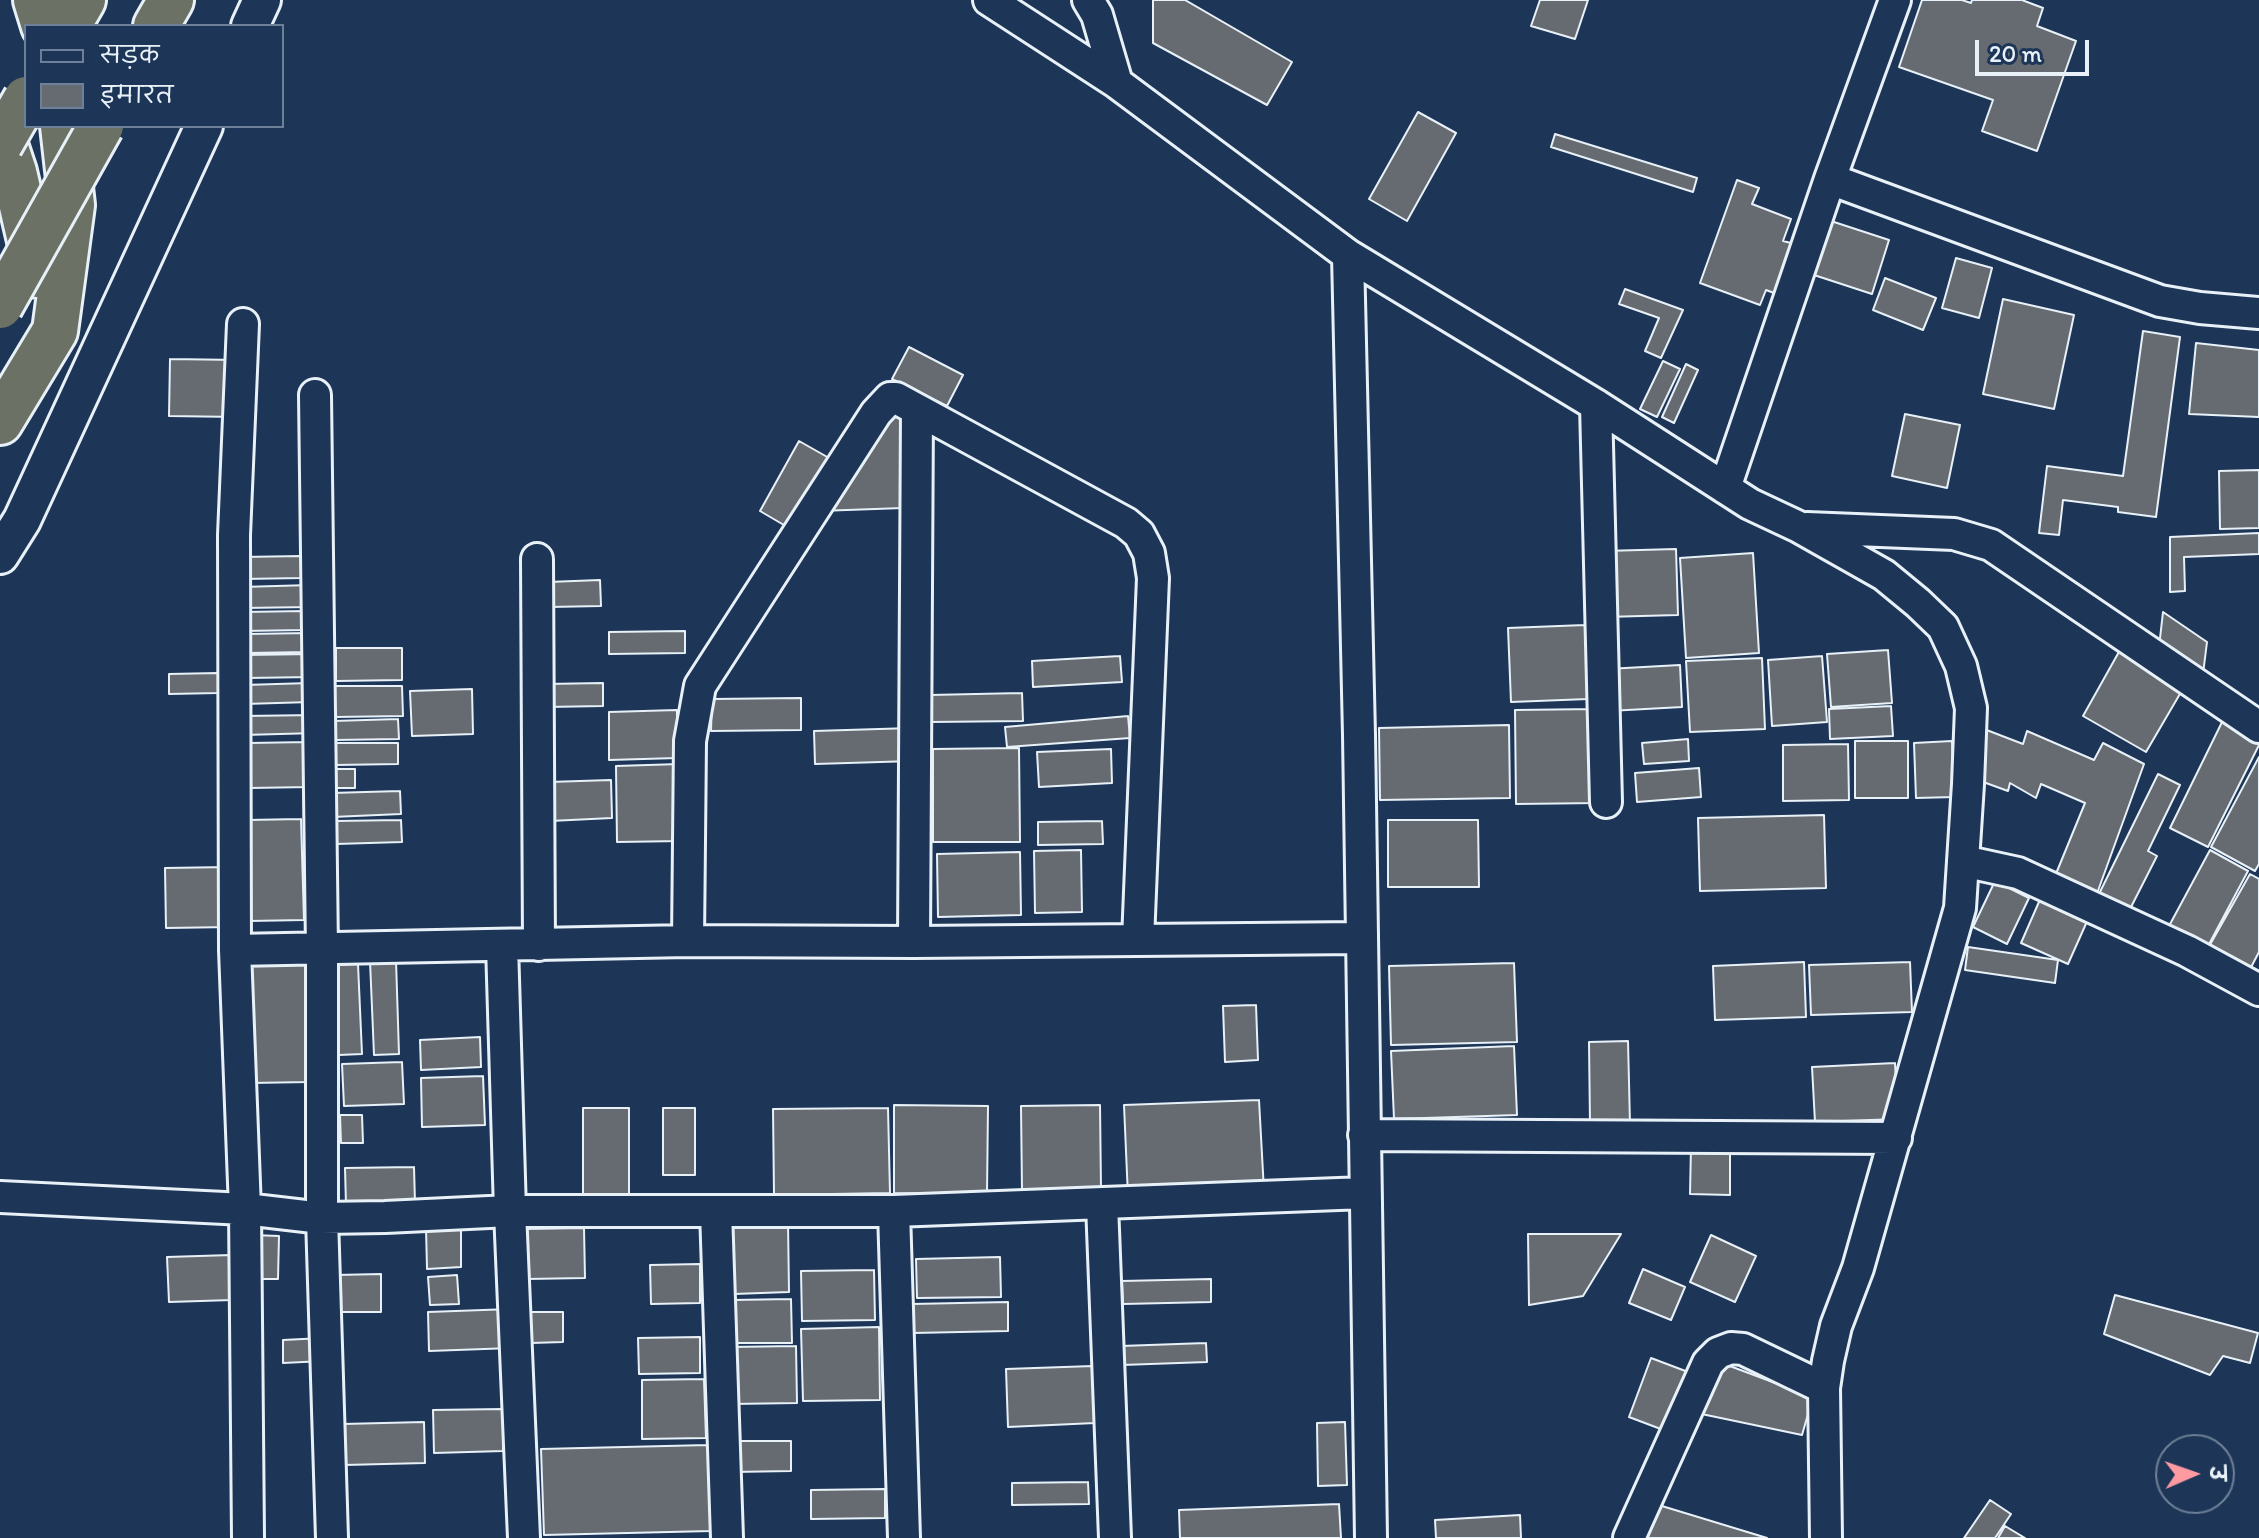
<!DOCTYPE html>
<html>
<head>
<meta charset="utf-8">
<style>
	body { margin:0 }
	#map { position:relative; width:2259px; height:1538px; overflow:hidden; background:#1d3557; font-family:Itim,"Playpen Sans Deva",sans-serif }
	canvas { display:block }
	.legend { position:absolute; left:24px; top:24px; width:260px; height:104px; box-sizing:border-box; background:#1d3557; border:2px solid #6e8097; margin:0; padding:10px 14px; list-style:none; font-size:24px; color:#e8f1f8 }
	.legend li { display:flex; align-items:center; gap:16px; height:40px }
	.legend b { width:40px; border:2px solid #6e8097 }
	.north { position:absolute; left:2155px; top:1434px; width:80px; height:80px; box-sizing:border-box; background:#1d3557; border:2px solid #6e8097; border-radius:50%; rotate:88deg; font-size:22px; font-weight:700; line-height:32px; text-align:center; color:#e8f1f8 }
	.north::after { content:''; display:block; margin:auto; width:28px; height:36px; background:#ff9aa2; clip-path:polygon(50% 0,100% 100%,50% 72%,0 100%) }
	.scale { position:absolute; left:1975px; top:40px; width:114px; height:36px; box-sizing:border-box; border:4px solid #e8f1f8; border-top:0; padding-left:10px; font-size:24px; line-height:28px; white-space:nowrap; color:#e8f1f8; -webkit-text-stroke:6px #1d3557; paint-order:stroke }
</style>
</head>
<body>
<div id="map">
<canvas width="2259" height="1538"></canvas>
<ul class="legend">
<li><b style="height:10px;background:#1d3557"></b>सड़क</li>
<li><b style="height:22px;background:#666a71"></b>इमारत</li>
</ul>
<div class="north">उ</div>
<div class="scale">20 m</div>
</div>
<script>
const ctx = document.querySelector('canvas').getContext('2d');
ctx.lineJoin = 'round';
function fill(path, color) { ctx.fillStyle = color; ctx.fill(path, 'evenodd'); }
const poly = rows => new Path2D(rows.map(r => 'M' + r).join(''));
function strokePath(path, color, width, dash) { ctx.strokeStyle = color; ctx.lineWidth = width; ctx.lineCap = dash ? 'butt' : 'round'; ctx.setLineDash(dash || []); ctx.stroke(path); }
const building = poly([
	[1153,0,1185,0,1292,62,1267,105,1153,43,1153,0],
	[1540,0,1588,0,1575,39,1531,26,1540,0],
	[1922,0,1962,0,1971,3,1972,0,2022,0,2043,8,2037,26,2076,41,2037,151,1982,131,1993,100,1899,67,1922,0],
	[1418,112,1456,133,1407,221,1369,199,1418,112],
	[1555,134,1697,178,1693,192,1551,147,1555,134],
	[1737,180,1759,188,1752,204,1791,219,1783,241,1791,243,1774,293,1766,290,1760,305,1700,283,1737,180],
	[1831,221,1889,240,1872,294,1814,275,1831,221],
	[1956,258,1992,268,1979,318,1942,308,1956,258],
	[1885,278,1936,298,1923,330,1873,310,1885,278],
	[1625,289,1683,310,1661,358,1645,351,1659,318,1619,304,1625,289],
	[2003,299,2074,315,2054,409,1983,394,2003,299],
	[2143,331,2180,337,2156,517,2118,512,2118,507,2063,500,2059,535,2039,533,2047,466,2123,476,2143,331],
	[2196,343,2259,350,2259,417,2189,414,2196,343],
	[909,347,963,375,947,406,892,379,909,347],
	[170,359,238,360,238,417,169,416,170,359],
	[1663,361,1680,369,1657,417,1640,409,1663,361],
	[1686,364,1698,370,1674,423,1662,417,1686,364],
	[883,409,902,419,903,508,819,511,883,409],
	[1905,414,1960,425,1947,488,1892,476,1905,414],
	[799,441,829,458,789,528,760,511,799,441],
	[2259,470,2259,528,2220,529,2219,471,2259,470],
	[2259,533,2259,554,2184,557,2185,591,2170,592,2170,537,2259,533],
	[1676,549,1678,615,1605,617,1604,551,1676,549],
	[1753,553,1759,653,1686,658,1680,558,1753,553],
	[302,556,302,578,242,579,241,557,302,556],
	[600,580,601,606,549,607,548,582,600,580],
	[311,585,311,607,242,608,241,587,311,585],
	[305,611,305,630,243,631,243,612,305,611],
	[2163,612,2207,642,2203,674,2159,647,2163,612],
	[1585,625,1588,699,1511,702,1508,628,1585,625],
	[685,631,685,653,609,654,609,632,685,631],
	[309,633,309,652,247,653,247,634,309,633],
	[336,648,402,648,402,680,336,681,336,648],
	[1888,650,1892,703,1831,707,1827,654,1888,650],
	[2120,650,2184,687,2146,752,2083,716,2120,650],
	[313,654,313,677,246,678,245,655,313,654],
	[1120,656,1122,682,1033,687,1032,661,1120,656],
	[1822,656,1827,722,1772,726,1768,660,1822,656],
	[1762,658,1765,729,1690,732,1686,661,1762,658],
	[1680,665,1682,707,1609,711,1607,669,1680,665],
	[218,673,218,693,169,694,169,674,218,673],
	[310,683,311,702,244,704,244,685,310,683],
	[603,683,603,706,546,707,546,684,603,683],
	[335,686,402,686,403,716,335,717,335,686],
	[472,689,473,734,412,736,410,691,472,689],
	[1022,693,1023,721,930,722,930,695,1022,693],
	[801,698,801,730,711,731,712,699,801,698],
	[1891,706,1893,736,1830,739,1829,709,1891,706],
	[1596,709,1598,803,1516,804,1515,710,1596,709],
	[677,710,677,758,609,760,609,712,677,710],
	[317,715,317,733,243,735,243,716,317,715],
	[1128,716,1130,738,1007,747,1005,727,1128,716],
	[2225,716,2259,732,2259,745,2208,847,2170,828,2225,716],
	[398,719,399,739,334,740,333,721,398,719],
	[1509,725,1510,798,1380,800,1379,728,1509,725],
	[912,728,913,761,815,764,814,731,912,728],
	[1984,729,2023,744,2027,731,2094,760,2103,743,2144,764,2095,899,2053,881,2085,803,2041,784,2036,798,2010,783,2008,791,1975,779,1984,729],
	[1688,739,1689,761,1644,764,1642,743,1688,739],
	[1855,741,1908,741,1908,798,1855,798,1855,741],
	[1952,741,1954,797,1916,798,1914,743,1952,741],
	[309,742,310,787,249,788,249,743,309,742],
	[335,743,398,743,398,764,335,765,335,743],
	[1848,744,1849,800,1783,801,1783,745,1848,744],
	[1019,748,1020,842,933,842,933,749,1019,748],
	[1111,749,1112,783,1039,787,1037,752,1111,749],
	[2259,757,2259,864,2255,871,2211,847,2259,757],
	[680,764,681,841,617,842,616,766,680,764],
	[1699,768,1701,797,1637,802,1635,773,1699,768],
	[335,769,355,769,355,788,335,788,335,769],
	[2158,774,2180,785,2148,851,2157,856,2129,911,2098,896,2158,774],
	[611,780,612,818,550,821,549,782,611,780],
	[400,791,401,814,332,817,331,793,400,791],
	[1824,815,1826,888,1700,891,1698,818,1824,815],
	[301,819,304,920,249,921,247,820,301,819],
	[401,820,402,842,336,844,336,821,401,820],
	[1388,820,1478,820,1479,887,1388,887,1388,820],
	[1102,821,1103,844,1038,845,1038,822,1102,821],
	[1081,850,1082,912,1035,913,1034,851,1081,850],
	[2210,850,2248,871,2207,948,2169,926,2210,850],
	[1020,852,1021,915,938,917,937,854,1020,852],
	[229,867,230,927,166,928,165,868,229,867],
	[2250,874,2259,879,2259,952,2248,973,2207,950,2250,874],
	[1995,881,2029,898,2007,944,1973,927,1995,881],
	[2042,895,2089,917,2068,964,2021,943,2042,895],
	[1968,947,2058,960,2055,983,1965,970,1968,947],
	[396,960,399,1054,374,1055,370,961,396,960],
	[1804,962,1806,1017,1715,1020,1713,966,1804,962],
	[1910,962,1912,1012,1811,1015,1809,965,1910,962],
	[308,963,309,1082,250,1083,248,964,308,963],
	[1514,963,1517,1042,1391,1045,1389,966,1514,963],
	[358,964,362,1054,339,1055,335,965,358,964],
	[1256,1005,1258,1060,1225,1062,1223,1006,1256,1005],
	[480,1037,481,1067,421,1070,420,1040,480,1037],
	[1628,1041,1630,1124,1590,1124,1589,1042,1628,1041],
	[1514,1046,1517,1115,1394,1119,1391,1051,1514,1046],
	[402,1062,404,1104,344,1106,342,1064,402,1062],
	[1895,1063,1898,1119,1815,1122,1812,1067,1895,1063],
	[483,1076,485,1125,422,1127,421,1078,483,1076],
	[1259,1100,1264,1191,1128,1197,1124,1105,1259,1100],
	[894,1105,988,1106,987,1194,894,1193,894,1105],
	[1100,1105,1101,1190,1022,1191,1021,1106,1100,1105],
	[583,1108,629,1108,629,1197,583,1197,583,1108],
	[663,1108,695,1108,695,1175,663,1175,663,1108],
	[888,1108,890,1193,774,1195,773,1109,888,1108],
	[340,1115,362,1115,363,1143,341,1143,340,1115],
	[1691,1146,1730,1146,1730,1195,1690,1194,1691,1146],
	[414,1167,415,1203,346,1205,345,1168,414,1167],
	[788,1222,789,1292,734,1294,732,1224,788,1222],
	[461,1227,461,1267,427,1269,426,1228,461,1227],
	[584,1228,585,1278,527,1279,526,1229,584,1228],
	[1528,1234,1621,1234,1583,1296,1529,1305,1528,1234],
	[252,1235,279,1236,278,1279,251,1279,252,1235],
	[1711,1235,1756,1256,1735,1302,1690,1282,1711,1235],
	[231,1255,232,1300,169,1302,167,1257,231,1255],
	[1000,1257,1001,1297,917,1298,916,1259,1000,1257],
	[700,1264,700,1303,651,1304,650,1265,700,1264],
	[1643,1269,1685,1287,1671,1320,1629,1303,1643,1269],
	[874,1270,875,1320,802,1321,801,1271,874,1270],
	[381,1274,381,1312,336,1312,336,1275,381,1274],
	[457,1275,459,1304,430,1305,428,1277,457,1275],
	[1211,1279,1211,1302,1123,1304,1122,1281,1211,1279],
	[2115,1295,2258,1333,2250,1363,2223,1356,2210,1375,2104,1334,2115,1295],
	[791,1299,792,1343,734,1343,733,1300,791,1299],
	[1008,1302,1008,1331,913,1333,912,1304,1008,1302],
	[511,1309,512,1348,429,1351,428,1312,511,1309],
	[531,1312,563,1312,563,1342,531,1343,531,1312],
	[879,1327,880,1400,803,1401,801,1329,879,1327],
	[700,1337,700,1373,639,1374,638,1338,700,1337],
	[323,1338,324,1361,283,1363,283,1340,323,1338],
	[1206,1343,1207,1362,1122,1365,1121,1346,1206,1343],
	[796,1346,797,1403,731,1404,730,1347,796,1346],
	[1651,1358,1696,1375,1674,1434,1629,1417,1651,1358],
	[1719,1362,1813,1397,1802,1435,1692,1412,1719,1362],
	[1093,1366,1095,1423,1008,1427,1006,1369,1093,1366],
	[704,1379,706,1438,642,1439,642,1380,704,1379],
	[503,1409,503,1451,434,1453,433,1410,503,1409],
	[424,1422,425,1463,344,1465,343,1424,424,1422],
	[1345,1422,1347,1485,1318,1486,1317,1423,1345,1422],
	[732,1441,791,1441,791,1471,732,1472,732,1441],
	[708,1445,711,1531,544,1535,541,1449,708,1445],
	[1088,1482,1089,1504,1012,1505,1012,1483,1088,1482],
	[885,1489,885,1518,811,1519,811,1490,885,1489],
	[1990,1500,2011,1514,1995,1538,1964,1538,1990,1500],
	[1652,1503,1767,1538,1642,1538,1652,1503],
	[1339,1504,1341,1538,1180,1538,1179,1510,1339,1504],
	[1520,1515,1521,1538,1436,1538,1435,1520,1520,1515],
	[2005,1526,2025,1538,1998,1538,2005,1526]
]);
fill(building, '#666a71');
strokePath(building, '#e8f1f8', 2);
const minor = poly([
	[989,0,1117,83,1348,255,1596,405,1750,504,1799,527,1884,575,1918,603,1943,627,1961,666,1971,708,1968,784,1960,908,1858,1268,1836,1326,1828,1361,1824,1388,1826,1538],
	[1088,0,1097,15,1117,83],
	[1830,179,2160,301,2200,308,2259,313],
	[1348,255,1359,735,1371,1538],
	[243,324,234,535,235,950,245,1209,248,1538],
	[315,395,322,950,322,1218,332,1538],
	[1596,405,1606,802],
	[1725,488,1830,179,1895,0],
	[1807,528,1954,534,1991,545,2259,727],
	[537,559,539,945],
	[1963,861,2018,873,2187,951,2259,990],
	[688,941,690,741,700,686,876,413,890,398,896,398,1126,523,1139,534,1149,553,1153,578,1138,940],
	[914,942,917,410],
	[502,945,510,1211,524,1538],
	[235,950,688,941,914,942,1361,938],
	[1364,1135,1896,1138],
	[0,1197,245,1209,322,1218,385,1217,510,1211,894,1211,1365,1193],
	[1102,1204,1115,1538],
	[716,1211,727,1538],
	[894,1211,904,1538],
	[1629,1538,1708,1363,1718,1353,1731,1348,1743,1349,1824,1388]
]);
const tertiary = poly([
	[250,26,262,0],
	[0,555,22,520,204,126]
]);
const trunk = poly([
	[36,0,44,26],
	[68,26,83,0],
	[156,26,171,0],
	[0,130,14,172,38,275],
	[0,422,55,331,72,205,63,126]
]);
strokePath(minor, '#e8f1f8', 36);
strokePath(tertiary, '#e8f1f8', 42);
strokePath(trunk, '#e8f1f8', 50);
strokePath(minor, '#1d3557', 30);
strokePath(tertiary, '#1d3557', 36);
strokePath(trunk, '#6b7165', 44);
const trunkBridge = poly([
	[0,144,26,99],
	[0,306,101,126]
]);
strokePath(trunkBridge, '#e8f1f8', 50, []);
strokePath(trunkBridge, '#6b7165', 44);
</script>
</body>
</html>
